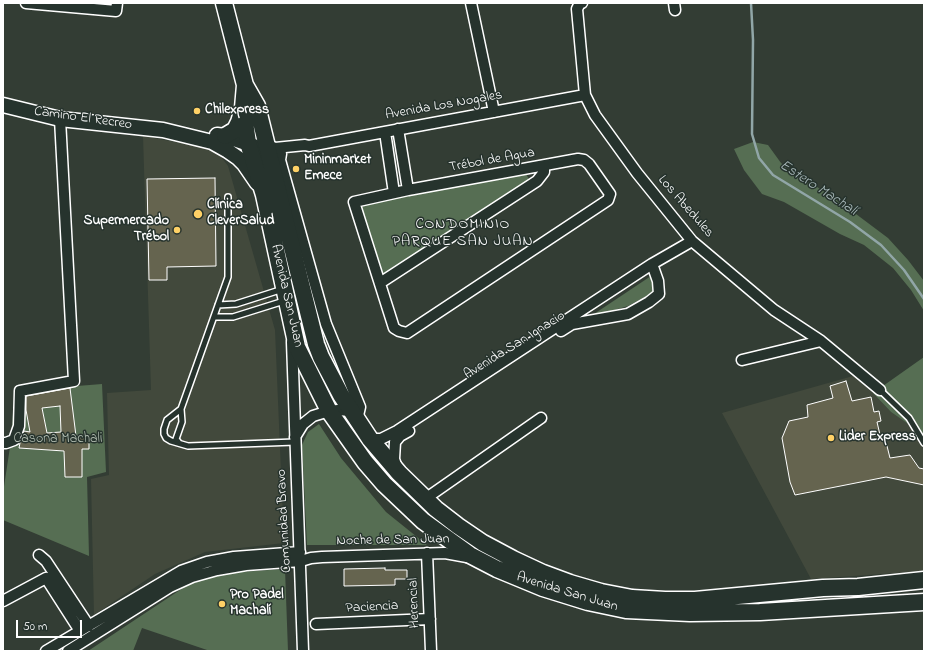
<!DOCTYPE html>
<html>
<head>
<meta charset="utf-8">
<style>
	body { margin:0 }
	#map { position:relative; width:927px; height:654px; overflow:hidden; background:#333d34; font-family:"Indie Flower",sans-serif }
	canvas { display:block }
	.frame { position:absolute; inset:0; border:4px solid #fff; pointer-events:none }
	.scale { position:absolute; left:16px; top:620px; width:66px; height:18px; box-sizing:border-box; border:2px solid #fff; border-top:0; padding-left:5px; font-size:12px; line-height:14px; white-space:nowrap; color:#fff; -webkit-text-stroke:3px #26332d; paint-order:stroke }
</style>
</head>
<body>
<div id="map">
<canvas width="927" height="654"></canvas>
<div class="frame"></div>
<div class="scale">50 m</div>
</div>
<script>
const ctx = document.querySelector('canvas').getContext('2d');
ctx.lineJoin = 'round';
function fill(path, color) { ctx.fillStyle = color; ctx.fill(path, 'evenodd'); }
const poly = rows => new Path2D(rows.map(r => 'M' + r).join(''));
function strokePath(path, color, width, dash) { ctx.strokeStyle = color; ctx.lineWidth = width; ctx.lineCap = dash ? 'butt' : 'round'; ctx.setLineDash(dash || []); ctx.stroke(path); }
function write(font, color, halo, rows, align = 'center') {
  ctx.font = font + ' "Indie Flower",sans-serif'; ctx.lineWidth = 3; ctx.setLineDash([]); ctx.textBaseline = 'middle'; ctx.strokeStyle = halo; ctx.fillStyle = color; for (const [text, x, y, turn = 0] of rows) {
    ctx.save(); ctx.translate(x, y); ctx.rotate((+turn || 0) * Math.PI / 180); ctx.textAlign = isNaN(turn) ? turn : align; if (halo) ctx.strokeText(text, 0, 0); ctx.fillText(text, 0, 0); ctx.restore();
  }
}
fill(poly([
	[143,136,208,148,219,154,228,166,275,330,284,543,205,552,155,574,94,615,91,479,109,475,107,393,151,390],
	[853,376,873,393,891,412,924,435,924,571,811,579,722,413]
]), '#42493c');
fill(poly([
	[753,142,768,145,781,163,796,176,817,187,836,199,888,238,908,260,924,281,924,311,911,290,893,268,864,245,840,234,784,202,762,194,744,170,734,149],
	[526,174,529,179,526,182,387,275,382,277,361,208,365,204],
	[651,276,654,292,628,306,588,318],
	[924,357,924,435,891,412,873,393],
	[102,384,106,472,87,477,89,556,3,520,3,493,10,447,15,391],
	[319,424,341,458,386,512,427,545,307,545,302,445,308,432],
	[285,569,288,651,210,651,142,628,133,651,88,651,186,586,212,576,238,572]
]), '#566e53');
strokePath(poly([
	[751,3,753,40,752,134,759,158,773,175,850,222,881,245,904,270,924,299]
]), '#91a6a7', 2.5);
const building = poly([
	[215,178,216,266,167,267,167,280,149,280,147,179,215,178],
	[846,381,852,401,871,397,874,412,879,411,881,421,877,422,881,439,885,438,890,458,910,455,919,468,924,469,924,485,886,477,795,495,790,482,782,438,789,421,808,417,807,405,833,398,830,386,846,381],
	[70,388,76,436,89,435,89,449,82,449,82,477,65,477,64,451,19,448,20,443,24,431,30,432,26,410,26,396,70,388],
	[60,406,61,432,47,433,42,408,60,406],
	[385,568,385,570,407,570,407,579,395,579,395,585,344,586,344,569,385,568]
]);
fill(building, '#65644f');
strokePath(building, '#fff', 1);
const service = poly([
	[228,197,228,277,181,409,167,420,164,429,164,434,166,438,171,441,188,446,295,442],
	[218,305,236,304,283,289],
	[214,317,233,317,284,301],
	[880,390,909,418,924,443],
	[179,443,176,439,182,422,181,409]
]);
const minor = poly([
	[26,3,116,11,117,3],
	[471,3,494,112],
	[582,3,580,3,577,9,585,95,595,115,637,173,692,241,774,310,821,341,880,390],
	[674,3,675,10],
	[398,129,408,190],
	[385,132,394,193],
	[266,144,275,148,305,145,309,146,585,95],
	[281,154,280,160,326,324,360,407,357,420],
	[578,159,584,160,589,164,610,194,608,200,407,333,399,331,394,328,354,202,408,190,578,159],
	[380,283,537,181,544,172,544,166],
	[561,331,572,324,628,314,649,302,659,294,658,281,652,264],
	[292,342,303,651],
	[742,360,821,341],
	[295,437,303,424,313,416,329,411,338,410,351,411],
	[370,439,381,439,397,431,652,264,692,241],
	[3,443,6,443,14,440,19,426,20,391,74,381,60,119],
	[397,468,394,459,395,442,400,436,409,431],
	[425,499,541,418],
	[427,553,431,651],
	[39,555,46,561,89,626],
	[3,601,46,578,80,631],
	[316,624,430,619],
	[46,651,181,571,207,562,234,557,300,552],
	[68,651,170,587,192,577,217,570,246,565,301,561,311,558,322,557,445,553,467,557]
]);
const secondary = poly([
	[3,105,60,119,163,130,212,142,228,151,238,158,244,164,257,183],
	[217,135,225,136,254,146,261,151,270,167]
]);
const primary = poly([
	[224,3,245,85,257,106,316,344,321,357,341,395,370,439,399,473,436,509,458,526,483,543,513,559,543,573,570,583,601,592,632,598,665,600,695,600,823,588,858,587,924,580],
	[245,85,243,108,248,143,264,195,297,347,329,411,365,462,384,484,423,521,470,555,497,569,543,588,588,602,626,610,690,613,760,612,924,602],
	[225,136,235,130,239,122,243,109]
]);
strokePath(service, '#fff', 8);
strokePath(minor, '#fff', 13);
strokePath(secondary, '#fff', 17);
strokePath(primary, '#fff', 19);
strokePath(service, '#26332d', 5);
strokePath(minor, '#26332d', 10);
strokePath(secondary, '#26332d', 14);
strokePath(primary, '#26332d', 16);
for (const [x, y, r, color] of [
	[197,111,4,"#ffd166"],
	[296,169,4,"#ffd166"],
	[198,214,5,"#ffd166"],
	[177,230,4,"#ffd166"],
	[831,438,4,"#ffd166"],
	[222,604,4,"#ffd166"]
]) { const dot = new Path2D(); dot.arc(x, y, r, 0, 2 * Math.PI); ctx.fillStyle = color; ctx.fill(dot); strokePath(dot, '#26332d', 1.5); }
write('14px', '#fff', '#26332d', [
	["Avenida Los Nogales",444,106,-10],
	["Camino El Recreo",83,119,8],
	["Trébol de Agua",492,161,-10],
	["Los Abedules",685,207,49],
	["Avenida San Juan",286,296,77],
	["Avenida San Ignacio",515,346,-32],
	["Comunidad Bravo",285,521,-93],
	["Noche de San Juan",393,541,-1],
	["Avenida San Juan",567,593,17],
	["Herencial",415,603,-92],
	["Paciencia",372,608,-3]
]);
write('bold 14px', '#fff', '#26332d', [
	["Chilexpress",205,111],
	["Mininmarket",304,161],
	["Emece",304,177],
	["Clínica",207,206],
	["CleverSalud",207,222],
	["Supermercado",169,222,"right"],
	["Trébol",169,238,"right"],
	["Lider Express",839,438],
	["Pro Padel",230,596],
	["Machalí",230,612]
], 'left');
write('14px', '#b3beb2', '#26332d', [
	["Casona Machali",58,440]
]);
write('italic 15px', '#acbcbd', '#26332d', [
	["Estero Machalí",818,189,33]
]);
ctx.letterSpacing = '1px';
write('15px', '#fff', '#26332d', [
	["CONDOMINIO",463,226],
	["PARQUE SAN JUAN",463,243]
]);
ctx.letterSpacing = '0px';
</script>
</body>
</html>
